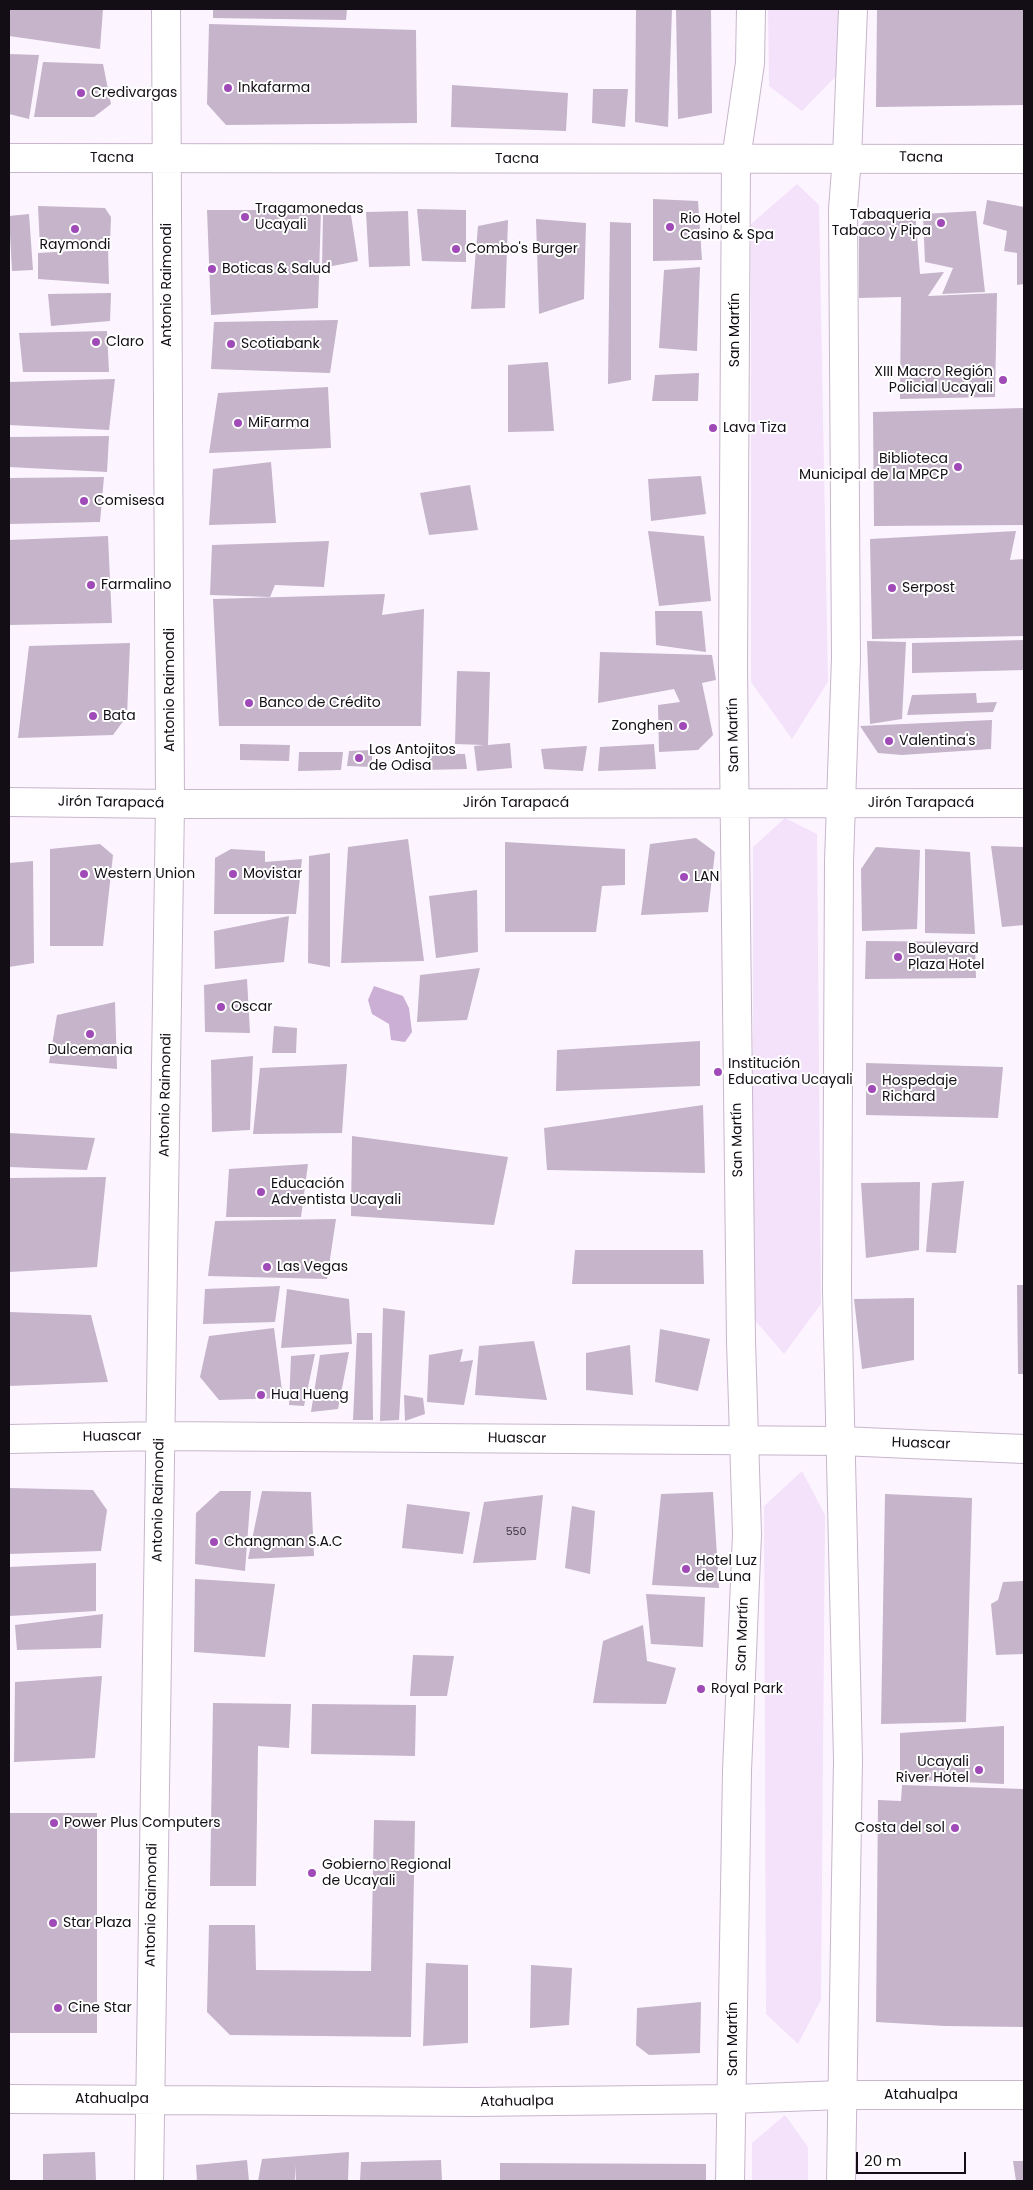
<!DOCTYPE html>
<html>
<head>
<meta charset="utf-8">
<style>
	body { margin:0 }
	#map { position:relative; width:1033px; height:2190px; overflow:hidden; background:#fcf5ff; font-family:Poppins,sans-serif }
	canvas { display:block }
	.frame { position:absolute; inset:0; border:10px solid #130d15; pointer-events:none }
	.scale { position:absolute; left:856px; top:2152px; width:110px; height:22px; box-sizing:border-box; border:2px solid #130d15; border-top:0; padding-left:6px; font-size:15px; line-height:18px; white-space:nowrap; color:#130d15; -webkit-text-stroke:4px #fff; paint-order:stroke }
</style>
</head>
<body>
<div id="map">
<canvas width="1033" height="2190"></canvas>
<div class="frame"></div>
<div class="scale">20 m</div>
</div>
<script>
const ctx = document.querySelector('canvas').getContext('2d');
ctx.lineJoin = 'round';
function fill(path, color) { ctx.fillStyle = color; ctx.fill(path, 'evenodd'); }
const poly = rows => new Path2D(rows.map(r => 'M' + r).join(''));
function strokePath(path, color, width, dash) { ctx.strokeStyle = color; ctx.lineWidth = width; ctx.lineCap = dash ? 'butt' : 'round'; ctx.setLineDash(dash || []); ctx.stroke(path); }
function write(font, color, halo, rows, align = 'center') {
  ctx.font = font + ' Poppins,sans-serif'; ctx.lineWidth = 4; ctx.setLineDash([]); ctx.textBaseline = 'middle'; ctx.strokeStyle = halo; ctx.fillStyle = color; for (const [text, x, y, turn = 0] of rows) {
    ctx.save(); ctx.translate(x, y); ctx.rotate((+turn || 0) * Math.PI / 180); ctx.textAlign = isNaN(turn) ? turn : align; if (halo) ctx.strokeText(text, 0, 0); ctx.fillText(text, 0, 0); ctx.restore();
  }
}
fill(poly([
	[768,9,839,9,840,72,802,111,769,86],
	[797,184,819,205,828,682,792,739,751,682,751,224],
	[785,818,817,834,821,1304,784,1354,753,1318,753,847],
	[802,1471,825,1515,821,2000,798,2044,766,2014,764,1506],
	[785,2115,808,2147,808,2181,752,2181,752,2143]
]), '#f4e1fa');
fill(poly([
	[374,986,403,996,409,1008,412,1032,405,1042,391,1040,389,1024,372,1014,368,1000]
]), '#ccafd5');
fill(poly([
	[9,9,103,9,100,49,9,36],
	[213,9,347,9,346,20,213,18],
	[636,9,672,9,668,127,635,122],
	[676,9,711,9,712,113,678,119],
	[877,9,1024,9,1024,105,876,107],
	[209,24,416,30,417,123,226,125,207,104],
	[9,54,39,55,29,119,9,114],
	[43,62,103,64,111,104,94,117,34,117],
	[452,85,568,93,566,131,451,127],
	[593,89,628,89,625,127,592,123],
	[653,199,698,201,702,260,653,261],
	[987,200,1024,207,1024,284,1017,285,1017,253,1004,251,1007,231,983,224],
	[38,206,105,208,111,217,110,243,40,247],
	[417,209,466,210,466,262,422,261],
	[207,210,321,210,318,308,211,315],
	[875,210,915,210,920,274,944,272,928,296,997,293,995,397,900,399,901,297,859,298,859,227],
	[408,211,410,266,369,267,366,212],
	[976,211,985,292,942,294,953,268,925,262,923,214],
	[29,214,33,270,12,271,9,216],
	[323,215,351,215,358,261,322,268],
	[536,219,586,223,584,299,539,314],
	[508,220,505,308,471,309,478,226],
	[610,222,631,223,631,380,608,384],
	[108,249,109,284,38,279,38,253],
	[700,267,697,351,659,348,664,270],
	[111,293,110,321,51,326,48,294],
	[338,320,330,373,211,369,214,322],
	[107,331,109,372,23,372,19,333],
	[548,362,554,431,508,432,508,365],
	[699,373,698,401,652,401,655,375],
	[115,379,109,430,9,425,9,382],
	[328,387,331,448,209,453,218,393],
	[1024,408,1024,525,874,526,873,412],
	[109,436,107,472,9,467,9,437],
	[271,462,276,523,209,525,213,469],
	[701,476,706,514,651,521,648,479],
	[104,477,100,522,9,524,9,478],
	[470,485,478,530,429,535,420,493],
	[648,531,704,536,711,601,659,606],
	[1016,531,1010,560,1024,559,1024,636,872,639,870,539],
	[108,536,112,623,9,625,9,540],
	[329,541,324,587,275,585,270,597,210,595,212,545],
	[385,594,382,615,424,609,421,726,219,726,213,599],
	[655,611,702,611,706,652,656,645],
	[1024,640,1024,670,912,673,912,643],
	[867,641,906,642,902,719,870,724],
	[130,643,127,716,113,735,18,738,29,646],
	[600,652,712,655,716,680,702,683,713,735,698,750,659,752,658,705,680,702,674,689,598,703],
	[457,671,490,672,488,745,510,743,512,768,477,771,474,746,484,745,455,744],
	[976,693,977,703,997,702,993,712,907,715,912,695],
	[992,720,991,749,902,755,878,753,860,726],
	[240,744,290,745,289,761,240,760],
	[654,744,656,769,598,771,600,747],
	[587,746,583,771,544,769,541,749],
	[372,750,372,767,347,766,349,751],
	[299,752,343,752,341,770,298,771],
	[429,753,465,754,467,769,424,770],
	[696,838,715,852,708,912,641,915,650,844],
	[408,839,424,961,341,963,348,847],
	[505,842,625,849,625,885,602,886,596,932,505,932],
	[100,844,113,855,103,946,50,946,50,849],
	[991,846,1024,847,1024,925,1002,927],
	[876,847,920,850,917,929,862,931,861,869],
	[231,849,265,851,265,862,302,859,296,914,214,914,215,858],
	[925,849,970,852,975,934,925,933],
	[330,853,330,967,308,963,309,856],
	[33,861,34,963,9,967,9,863],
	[477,890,478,952,436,958,429,896],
	[289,916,284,962,215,969,214,931],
	[866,941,975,942,976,978,865,979],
	[480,968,467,1020,417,1022,420,975],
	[247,979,250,1033,205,1032,204,985],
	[115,1002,117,1069,49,1063,57,1015],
	[274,1026,297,1028,296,1053,272,1053],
	[700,1041,700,1086,556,1091,557,1050],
	[253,1056,250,1130,212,1132,211,1060],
	[866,1063,1003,1067,998,1118,866,1115],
	[347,1064,342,1133,253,1134,260,1068],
	[703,1105,705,1173,547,1170,544,1128],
	[9,1133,95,1138,87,1170,9,1167],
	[352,1136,508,1157,494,1225,351,1216],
	[308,1164,301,1217,226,1217,229,1169],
	[106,1177,97,1267,9,1272,9,1178],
	[964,1181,956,1253,926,1252,932,1183],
	[920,1182,919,1250,866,1258,861,1183],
	[336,1219,327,1279,208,1276,215,1221],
	[575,1250,703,1250,704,1284,572,1284],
	[1017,1285,1024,1285,1024,1374,1018,1374],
	[280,1286,275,1322,203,1324,205,1289],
	[287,1289,349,1299,352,1344,281,1348],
	[914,1298,914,1360,862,1369,854,1299],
	[383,1308,405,1311,399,1420,380,1421],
	[9,1312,91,1315,108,1382,9,1386],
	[274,1328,283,1398,219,1400,200,1377,209,1336],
	[660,1329,710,1339,698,1391,655,1382],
	[357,1333,372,1333,373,1420,353,1420],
	[534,1341,547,1400,475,1395,479,1346],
	[630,1345,633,1395,586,1390,586,1353],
	[463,1349,460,1362,473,1360,464,1405,427,1402,429,1355],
	[349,1352,338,1409,311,1412,320,1355],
	[315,1354,304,1406,289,1405,291,1356],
	[404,1395,423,1398,425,1414,405,1421],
	[9,1488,93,1490,107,1510,101,1551,9,1554],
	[220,1491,251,1491,245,1571,195,1564,196,1513],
	[262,1491,311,1492,314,1556,248,1559],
	[713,1492,719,1588,652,1585,661,1494],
	[885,1494,972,1498,966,1722,881,1724],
	[543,1495,536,1560,473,1563,484,1502],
	[407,1504,470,1512,463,1554,402,1548],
	[572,1506,595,1511,590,1574,565,1568],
	[96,1563,96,1611,9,1616,9,1567],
	[195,1579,275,1584,265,1657,194,1652],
	[1024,1581,1024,1654,996,1655,991,1604,998,1600,1003,1582],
	[646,1594,705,1597,703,1647,651,1644],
	[103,1614,101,1648,17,1650,15,1625],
	[643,1625,647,1661,676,1668,666,1704,593,1703,603,1641],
	[413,1655,454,1656,447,1696,410,1696],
	[102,1676,95,1758,14,1762,15,1682],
	[213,1703,291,1704,289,1748,258,1746,256,1886,210,1886],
	[312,1704,416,1705,415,1756,311,1754],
	[1004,1726,1004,1784,900,1779,900,1733],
	[902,1785,1024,1789,1024,2027,945,2026,876,2022,878,1800,901,1801],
	[9,1813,97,1813,97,2033,9,2033],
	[374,1820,415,1821,411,2037,230,2035,207,2012,209,1925,255,1925,256,1970,371,1971],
	[426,1963,468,1965,468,2043,423,2046],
	[531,1965,572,1968,569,2025,530,2028],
	[701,2002,700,2053,649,2055,636,2045,637,2008],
	[95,2152,96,2181,43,2181,43,2154],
	[349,2152,348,2181,296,2181,296,2165,295,2181,258,2181,262,2159],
	[247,2160,249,2181,197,2181,196,2165],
	[441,2160,442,2181,360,2181,361,2162],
	[1013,2161,1024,2161,1024,2181,1016,2181],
	[500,2163,706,2164,706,2181,500,2181]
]), '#c5b4ca');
const street = poly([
	[9,158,1024,159],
	[9,1439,160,1436,841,1441,1024,1449],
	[9,2099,472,2102,733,2099,842,2095,1024,2095],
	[149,2181,170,804,166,9]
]);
const secondary = poly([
	[9,802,170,804,1024,803],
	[730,2181,737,1771,747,1534,741,1341,733,668,736,159,750,63,751,9],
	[841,2181,848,1760,837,1290,839,861,846,658,843,209,847,157,853,9]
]);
strokePath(street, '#c7b6cc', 30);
strokePath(secondary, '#c7b6cc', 30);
strokePath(street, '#fff', 28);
strokePath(secondary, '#fff', 28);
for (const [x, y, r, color] of [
	[228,88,5,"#a04ab8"],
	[81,93,5,"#a04ab8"],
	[245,217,5,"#a04ab8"],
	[941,223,5,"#a04ab8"],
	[670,227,5,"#a04ab8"],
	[75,229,5,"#a04ab8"],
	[456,249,5,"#a04ab8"],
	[212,269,5,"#a04ab8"],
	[96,342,5,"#a04ab8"],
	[231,344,5,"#a04ab8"],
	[1003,380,5,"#a04ab8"],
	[238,423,5,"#a04ab8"],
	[713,428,5,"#a04ab8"],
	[958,467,5,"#a04ab8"],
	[84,501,5,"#a04ab8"],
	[91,585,5,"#a04ab8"],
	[892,588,5,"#a04ab8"],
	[249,703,5,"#a04ab8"],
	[93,716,5,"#a04ab8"],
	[683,726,5,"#a04ab8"],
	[889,741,5,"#a04ab8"],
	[359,758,5,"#a04ab8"],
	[84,874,5,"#a04ab8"],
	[233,874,5,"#a04ab8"],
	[684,877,5,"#a04ab8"],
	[898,957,5,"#a04ab8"],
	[221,1007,5,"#a04ab8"],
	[90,1034,5,"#a04ab8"],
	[718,1072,5,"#a04ab8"],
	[872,1089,5,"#a04ab8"],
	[261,1192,5,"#a04ab8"],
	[267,1267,5,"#a04ab8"],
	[261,1395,5,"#a04ab8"],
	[214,1542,5,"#a04ab8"],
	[686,1569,5,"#a04ab8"],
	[701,1689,5,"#a04ab8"],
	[979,1770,5,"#a04ab8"],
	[54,1823,5,"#a04ab8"],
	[955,1828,5,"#a04ab8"],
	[312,1873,5,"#a04ab8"],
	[53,1923,5,"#a04ab8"],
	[58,2008,5,"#a04ab8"]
]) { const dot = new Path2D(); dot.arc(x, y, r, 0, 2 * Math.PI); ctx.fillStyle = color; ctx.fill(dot); strokePath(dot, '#fff', 2); }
write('11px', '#403742', null, [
	["550",516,1532]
]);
write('14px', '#130d15', '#fff', [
	["Inkafarma",238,88],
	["Credivargas",91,93],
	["Tragamonedas",255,209],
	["Ucayali",255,225],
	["Tabaqueria",931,215,"right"],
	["Tabaco y Pipa",931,231,"right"],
	["Rio Hotel",680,219],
	["Casino & Spa",680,235],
	["Raymondi",75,245,"center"],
	["Combo's Burger",466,249],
	["Boticas & Salud",222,269],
	["Claro",106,342],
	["Scotiabank",241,344],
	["XIII Macro Región",993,372,"right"],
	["Policial Ucayali",993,388,"right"],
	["MiFarma",248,423],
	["Lava Tiza",723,428],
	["Biblioteca",948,459,"right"],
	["Municipal de la MPCP",948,475,"right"],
	["Comisesa",94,501],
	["Farmalino",101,585],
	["Serpost",902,588],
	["Banco de Crédito",259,703],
	["Bata",103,716],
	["Zonghen",673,726,"right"],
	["Valentina's",899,741],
	["Los Antojitos",369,750],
	["de Odisa",369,766],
	["Western Union",94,874],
	["Movistar",243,874],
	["LAN",694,877],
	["Boulevard",908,949],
	["Plaza Hotel",908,965],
	["Oscar",231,1007],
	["Dulcemania",90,1050,"center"],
	["Institución",728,1064],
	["Educativa Ucayali",728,1080],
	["Hospedaje",882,1081],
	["Richard",882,1097],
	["Educación",271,1184],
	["Adventista Ucayali",271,1200],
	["Las Vegas",277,1267],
	["Hua Hueng",271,1395],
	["Changman S.A.C",224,1542],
	["Hotel Luz",696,1561],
	["de Luna",696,1577],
	["Royal Park",711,1689],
	["Ucayali",969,1762,"right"],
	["River Hotel",969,1778,"right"],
	["Power Plus Computers",64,1823],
	["Costa del sol",945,1828,"right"],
	["Gobierno Regional",322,1865],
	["de Ucayali",322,1881],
	["Star Plaza",63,1923],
	["Cine Star",68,2008]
], 'left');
write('14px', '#130d15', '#fff', [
	["Tacna",112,158],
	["Tacna",921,158,1],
	["Tacna",517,159],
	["Antonio Raimondi",167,285,-90],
	["San Martín",735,330,-90],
	["Antonio Raimondi",170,690,-90],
	["San Martín",734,735,-91],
	["Jirón Tarapacá",111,803,1],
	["Jirón Tarapacá",516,803],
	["Jirón Tarapacá",921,803],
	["Antonio Raimondi",166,1095,-89],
	["San Martín",738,1140,-91],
	["Huascar",112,1437,-1],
	["Huascar",517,1439,1],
	["Huascar",921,1444,2],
	["Antonio Raimondi",159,1500,-89],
	["San Martín",743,1634,-88],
	["Antonio Raimondi",152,1905,-89],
	["San Martín",733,2039,-90],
	["Atahualpa",921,2095],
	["Atahualpa",112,2099],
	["Atahualpa",517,2102,-1]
]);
</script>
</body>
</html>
